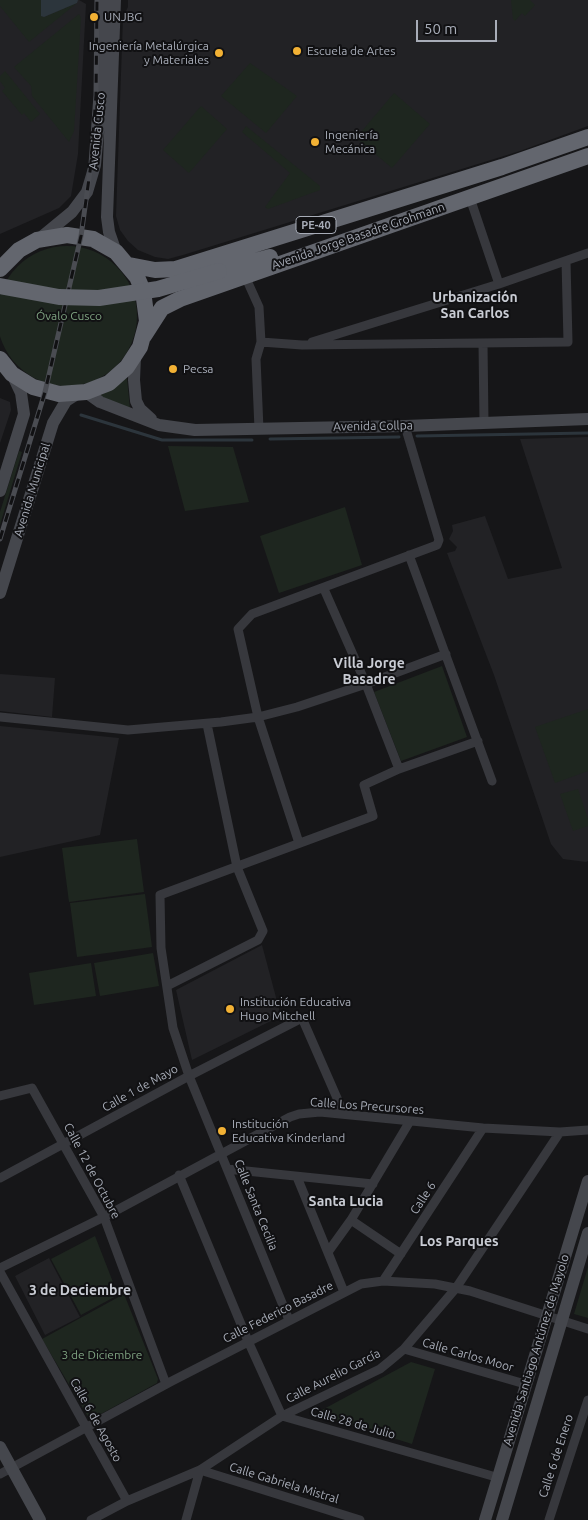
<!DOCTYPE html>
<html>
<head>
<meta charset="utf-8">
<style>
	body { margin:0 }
	#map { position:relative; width:588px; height:1520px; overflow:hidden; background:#161618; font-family:Ubuntu,sans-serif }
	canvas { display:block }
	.scale { position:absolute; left:416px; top:20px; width:81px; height:22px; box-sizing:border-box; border:2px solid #a8adb8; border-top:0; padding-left:6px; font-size:15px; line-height:18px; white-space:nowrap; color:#a8adb8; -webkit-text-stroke:4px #111113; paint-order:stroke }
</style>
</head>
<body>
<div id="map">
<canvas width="588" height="1520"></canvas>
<div class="scale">50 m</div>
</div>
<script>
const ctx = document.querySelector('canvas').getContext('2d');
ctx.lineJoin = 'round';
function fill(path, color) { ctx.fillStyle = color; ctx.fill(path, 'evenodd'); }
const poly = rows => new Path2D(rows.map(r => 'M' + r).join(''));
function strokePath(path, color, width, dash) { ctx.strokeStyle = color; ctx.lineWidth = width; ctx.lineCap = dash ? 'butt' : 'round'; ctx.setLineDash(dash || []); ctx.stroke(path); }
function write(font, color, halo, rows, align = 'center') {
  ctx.font = font + ' Ubuntu,sans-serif'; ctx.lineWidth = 4; ctx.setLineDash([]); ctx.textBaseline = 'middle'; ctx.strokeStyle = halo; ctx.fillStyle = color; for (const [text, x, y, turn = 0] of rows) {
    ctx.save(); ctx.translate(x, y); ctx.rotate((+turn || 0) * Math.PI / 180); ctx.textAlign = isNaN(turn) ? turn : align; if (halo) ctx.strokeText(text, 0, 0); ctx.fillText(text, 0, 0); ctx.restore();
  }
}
fill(poly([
	[0,0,79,0,86,4,78,154,71,196,59,208,0,234],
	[128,0,588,0,588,126,520,151,183,255,168,259,155,257,138,250,128,241,120,230,116,216,123,17,128,7],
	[0,398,10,402,11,410,0,443],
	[588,437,588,861,586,862,563,859,551,844,494,675,447,553,455,551,457,547,449,539,453,531,452,525,485,516,508,579,562,568,520,439],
	[0,674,55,678,52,717,0,711],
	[0,726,119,738,100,835,0,857],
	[262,945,281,1016,192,1060,176,990],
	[49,1258,80,1317,45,1335,15,1276]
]), '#222225');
fill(poly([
	[0,0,41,0,41,15,44,17,77,3,29,42,0,6],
	[511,0,530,0,535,5,525,16,522,13,515,21,513,19],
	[79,14,81,18,74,131,69,142,32,96,31,86,14,67],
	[250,63,297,96,266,133,221,96],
	[5,71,40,114,31,122,24,113,22,115,2,91,5,88,0,81,0,76],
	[394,93,430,124,392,168,356,138],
	[201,106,227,129,189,173,163,150],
	[246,126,320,186,320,190,268,209,265,207,290,173,242,132],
	'-3 316a70 70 0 1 1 140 0a70 70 0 1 1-140 0Z',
	[127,378,130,409,99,396,105,393],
	[168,446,233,447,249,502,185,511],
	[19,451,22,452,0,525,0,512],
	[345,507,362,565,279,593,260,536],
	[442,666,467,737,401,761,374,692],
	[588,709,588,771,555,783,535,727],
	[578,789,588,819,588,826,573,831,560,794],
	[137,839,144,892,69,902,62,848],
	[145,894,152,947,77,957,70,903],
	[153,953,159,986,100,996,94,963],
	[91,963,96,996,34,1005,29,973],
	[95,1236,118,1295,81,1315,51,1259],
	[588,1267,588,1318,574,1314],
	[124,1294,158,1379,157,1383,90,1420,42,1339],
	[411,1362,435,1369,412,1444,319,1415,320,1411]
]), '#1e261f');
fill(poly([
	[41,0,78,0,77,3,44,17,41,16]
]), '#2c353c');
strokePath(poly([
	[81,415,162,440,252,440],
	[417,436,588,433],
	[270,439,399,437]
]), '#2c353c', 3);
strokePath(poly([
	[470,198,499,284],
	[245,276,259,307,261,342,256,359,259,429],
	[261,342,302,345,568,342,566,261],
	[312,342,499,284,588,253],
	[483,343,484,423],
	[409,555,492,781],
	[324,589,366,684,399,769,478,741],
	[0,717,128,730,221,722,258,717,297,707,366,684,446,654],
	[299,843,258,717,238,629,252,614,437,545,439,540,405,426],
	[167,986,258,940,263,931,237,867,207,724],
	[0,1096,32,1088,104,1217,166,1384],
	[227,1169,373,1184],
	[179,1175,248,1341,282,1416,496,1477],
	[297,1177,344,1292],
	[0,1178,189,1076,302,1018,344,1114],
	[351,1220,401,1254],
	[328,1252,351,1220,410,1121],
	[0,1268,104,1217,290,1117,299,1114,320,1112,483,1128,560,1132],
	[0,1272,127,1501],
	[383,1281,483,1128],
	[289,1320,189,1076,173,1028,161,948,160,895,373,816,364,785,399,769],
	[404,1349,525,1384],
	[200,1470,360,1520],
	[0,1474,172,1381,361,1284,383,1281,435,1284,470,1291,588,1329],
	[91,1520,127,1501,200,1470,282,1416,380,1369,391,1360,404,1349,456,1288,560,1132,588,1130],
	[186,1520,200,1470],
	[549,1520,588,1400]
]), '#37383d', 9);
strokePath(poly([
	[115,0,107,217,109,232,116,252],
	[38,240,72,212,87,192,95,165,102,88,103,0],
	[135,357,134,380,136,401,140,409,151,419],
	[86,392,100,402,159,425,195,430,405,426,588,419],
	[0,491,24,414,21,393,12,374],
	[0,593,53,423,66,401,77,394],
	[0,1447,40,1520],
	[485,1520,588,1181],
	[502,1520,588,1233]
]), '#45474d', 12);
strokePath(poly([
	[129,265,155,270,176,269,502,167,588,137],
	[0,269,19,250,37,240,67,235,93,239,116,252,137,277,143,291,147,321,140,347,127,367,109,383,86,392,59,394,33,387,12,374,0,359],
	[219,271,270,257],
	[144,336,162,308,180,299,588,156]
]), '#63666e', 16);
const rail = poly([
	[0,539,45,392,81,236,91,164,96,95,97,0]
]);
strokePath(rail, '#4a4c52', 5);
strokePath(rail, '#111113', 3, [9]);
strokePath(poly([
	[0,286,59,297,99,298,158,289,219,271]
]), '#63666e', 16);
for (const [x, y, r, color] of [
	[94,17,5,"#f2b134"],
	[297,51,5,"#f2b134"],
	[219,53,5,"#f2b134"],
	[315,142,5,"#f2b134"],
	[173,369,5,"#f2b134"],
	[230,1009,5,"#f2b134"],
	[222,1131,5,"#f2b134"]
]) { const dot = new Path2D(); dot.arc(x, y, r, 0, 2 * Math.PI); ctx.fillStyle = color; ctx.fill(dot); strokePath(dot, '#111113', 2); }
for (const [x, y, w] of [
	[316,225,40]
]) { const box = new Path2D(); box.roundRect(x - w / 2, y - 8.5, w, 17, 4); ctx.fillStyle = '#111113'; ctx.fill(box); strokePath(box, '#a8adb8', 1); }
write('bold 11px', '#a8adb8', null, [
	["PE-40",316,225]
]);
write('12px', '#a8adb8', '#111113', [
	["UNJBG",104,17],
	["Ingeniería Metalúrgica",209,46,"right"],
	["y Materiales",209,60,"right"],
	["Escuela de Artes",307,51],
	["Ingeniería",325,135],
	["Mecánica",325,149],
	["Pecsa",183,369],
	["Institución Educativa",240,1002],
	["Hugo Mitchell",240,1016],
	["Institución",232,1124],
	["Educativa Kinderland",232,1138]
], 'left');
write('12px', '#a8adb8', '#111113', [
	["Avenida Cusco",97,131,-84],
	["Avenida Jorge Basadre Grohmann",358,236,-19],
	["Avenida Collpa",373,426,-1],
	["Avenida Municipal",32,490,-73],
	["Calle 1 de Mayo",140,1088,-29],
	["Calle Los Precursores",367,1106,4],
	["Calle 12 de Octubre",92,1171,62],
	["Calle 6",423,1198,-57],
	["Calle Santa Cecilia",256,1205,68],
	["Calle Federico Basadre",278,1312,-27],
	["Avenida Santiago Antúnez de Mayolo",536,1350,-73],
	["Calle Carlos Moor",468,1355,16],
	["Calle Aurelio García",333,1376,-27],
	["Calle 6 de Agosto",96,1420,61],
	["Calle 28 de Julio",353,1423,16],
	["Calle 6 de Enero",556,1456,-72],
	["Calle Gabriela Mistral",284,1483,17]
]);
write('12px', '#7fa381', '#111113', [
	["Óvalo Cusco",69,316],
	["3 de Diciembre",102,1355]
]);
write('bold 14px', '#c9ccd4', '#111113', [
	["Urbanización",475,297],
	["San Carlos",475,313],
	["Villa Jorge",369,663],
	["Basadre",369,679],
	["Santa Lucia",346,1201],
	["Los Parques",459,1241],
	["3 de Deciembre",80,1290]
]);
</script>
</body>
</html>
